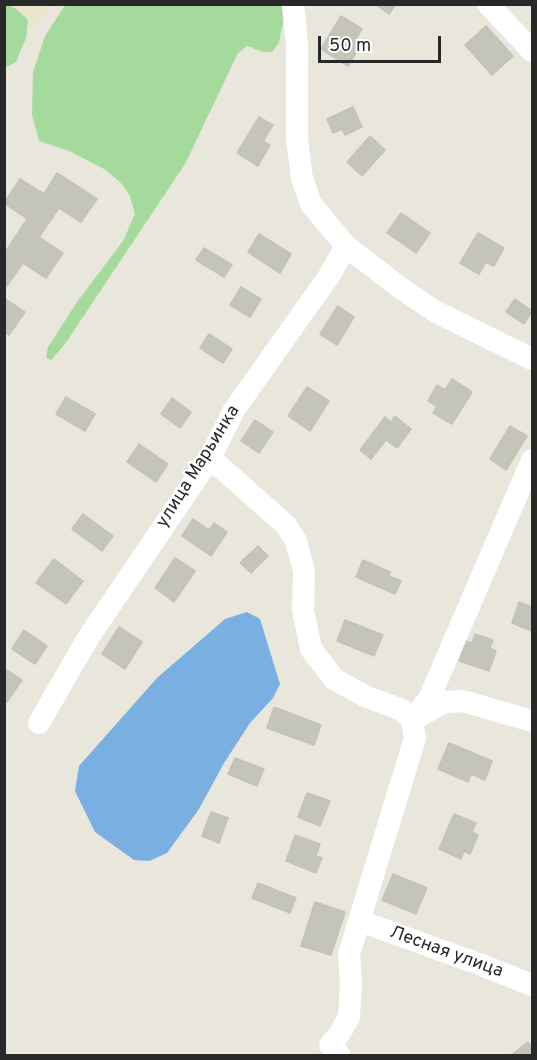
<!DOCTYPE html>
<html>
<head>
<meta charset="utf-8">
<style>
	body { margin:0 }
	#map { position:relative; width:537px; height:1060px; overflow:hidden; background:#e9e6dc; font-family:Overpass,sans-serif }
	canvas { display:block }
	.frame { position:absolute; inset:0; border:6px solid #282828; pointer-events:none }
	.scale { position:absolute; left:318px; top:36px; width:123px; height:27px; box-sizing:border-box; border:3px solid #282828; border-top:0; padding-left:8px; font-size:18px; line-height:21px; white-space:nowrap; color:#282828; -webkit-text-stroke:4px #fff; paint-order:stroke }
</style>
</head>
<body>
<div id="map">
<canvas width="537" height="1060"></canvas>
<div class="frame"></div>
<div class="scale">50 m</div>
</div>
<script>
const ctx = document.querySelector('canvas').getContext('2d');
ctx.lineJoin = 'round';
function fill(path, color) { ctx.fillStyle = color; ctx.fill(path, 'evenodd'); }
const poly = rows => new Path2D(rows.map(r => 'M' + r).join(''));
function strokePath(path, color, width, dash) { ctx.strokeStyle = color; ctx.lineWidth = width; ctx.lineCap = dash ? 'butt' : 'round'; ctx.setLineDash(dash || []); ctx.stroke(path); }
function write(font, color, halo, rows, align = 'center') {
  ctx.font = font + ' Overpass,sans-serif'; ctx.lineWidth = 4.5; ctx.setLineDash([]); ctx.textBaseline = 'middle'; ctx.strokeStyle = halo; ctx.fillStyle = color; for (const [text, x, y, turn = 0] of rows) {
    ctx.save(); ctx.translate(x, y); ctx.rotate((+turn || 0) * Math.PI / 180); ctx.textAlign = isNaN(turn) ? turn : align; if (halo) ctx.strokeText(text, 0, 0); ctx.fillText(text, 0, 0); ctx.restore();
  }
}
fill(poly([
	[5,5,50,5,5,60]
]), '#e9e6cc');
fill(poly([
	[4,5,9,5,16,9,28,20,26,38,16,62,5,68],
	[65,5,282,5,283,22,279,43,272,52,264,52,247,46,238,53,185,164,65,344,51,360,46,358,48,347,77,302,123,241,135,214,130,196,122,184,106,170,69,151,39,141,32,115,33,72,45,36]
]), '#a5da9d');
fill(poly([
	[247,612,260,619,280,684,273,698,250,723,224,763,199,809,167,853,149,861,134,860,95,832,75,791,79,766,157,678,225,619]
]), '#79afe1');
const building = poly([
	[375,4,396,4,389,14,375,4],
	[341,16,362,29,356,39,362,43,348,66,321,49,341,16],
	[486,26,513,56,492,75,465,45,486,26],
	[353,107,362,127,345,135,342,129,333,133,327,119,353,107],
	[259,117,273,125,263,141,270,145,258,166,237,153,259,117],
	[370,136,385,150,362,176,347,162,370,136],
	[57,173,97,199,81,222,59,208,39,237,63,253,46,278,23,263,4,290,4,254,27,219,4,203,20,179,44,194,57,173],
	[401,213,430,233,416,253,387,233,401,213],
	[478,233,504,248,494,266,486,262,479,274,460,263,478,233],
	[259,234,291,254,280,273,248,252,259,234],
	[204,248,232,265,224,277,196,260,204,248],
	[241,287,261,299,250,317,230,305,241,287],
	[4,298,25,312,9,335,4,332,4,298],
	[515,299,532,311,524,324,506,312,515,299],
	[338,306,354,317,337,345,320,334,338,306],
	[209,334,232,349,223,363,200,348,209,334],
	[452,379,472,392,452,424,433,413,437,406,428,401,437,385,445,390,452,379],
	[307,387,329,401,310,431,288,416,307,387],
	[66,397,95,414,85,431,56,414,66,397],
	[172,398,191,412,180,428,161,414,172,398],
	[395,416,411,429,397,448,386,440,371,459,360,450,385,417,391,422,395,416],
	[255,420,273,432,259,453,241,441,255,420],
	[510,426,527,436,506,470,490,459,510,426],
	[139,444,168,464,156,482,127,462,139,444],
	[83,514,113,536,102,551,72,529,83,514],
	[193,519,209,530,214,523,227,532,211,556,182,536,193,519],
	[258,546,268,556,251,573,240,563,258,546],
	[175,558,195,571,174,602,155,588,175,558],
	[54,559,83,581,66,604,36,583,54,559],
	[363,560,390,572,389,576,401,581,395,594,356,577,363,560],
	[519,602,532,607,532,631,512,623,519,602],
	[345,620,383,635,374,656,337,641,345,620],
	[119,627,142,642,125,669,102,654,119,627],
	[24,630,47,646,35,664,12,649,24,630],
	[475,634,493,640,490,648,496,651,489,671,459,661,466,641,472,643,475,634],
	[4,668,22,680,7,702,4,701,4,668],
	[274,707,321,725,314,745,267,728,274,707],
	[449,743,492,761,485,780,471,774,468,782,438,769,449,743],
	[235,758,264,769,257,786,228,774,235,758],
	[307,793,330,801,320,826,298,817,307,793],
	[211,812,228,818,219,843,202,836,211,812],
	[454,814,476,823,472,832,478,835,470,854,464,851,461,859,439,849,454,814],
	[295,835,320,844,316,856,322,858,316,873,286,861,295,835],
	[393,874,427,888,416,914,382,900,393,874],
	[258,883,296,898,290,913,252,898,258,883],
	[315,902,345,912,331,955,301,946,315,902],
	[528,1042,532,1048,532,1056,510,1056,528,1042]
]);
fill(building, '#c5c4ba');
strokePath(building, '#c4c2b6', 1.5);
strokePath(poly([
	[293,4,297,44,297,138,302,178,311,204,346,246,399,287,436,312,532,359],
	[488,4,532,51],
	[210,458,286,525,296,541,304,571,303,610,311,649,334,679,365,696,402,710,412,720,415,738,349,954,351,983,349,1017,340,1033,330,1045,340,1056],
	[418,717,445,702,463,701,532,721],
	[412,720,429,699,532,460],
	[39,723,88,638,210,458,234,410,329,276,346,246],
	[360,921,479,964,532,985]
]), '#fff', 22);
write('18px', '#282828', '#fff', [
	["улица Марьинка",199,467,-58],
	["Лесная улица",446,953,20]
]);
</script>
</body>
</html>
